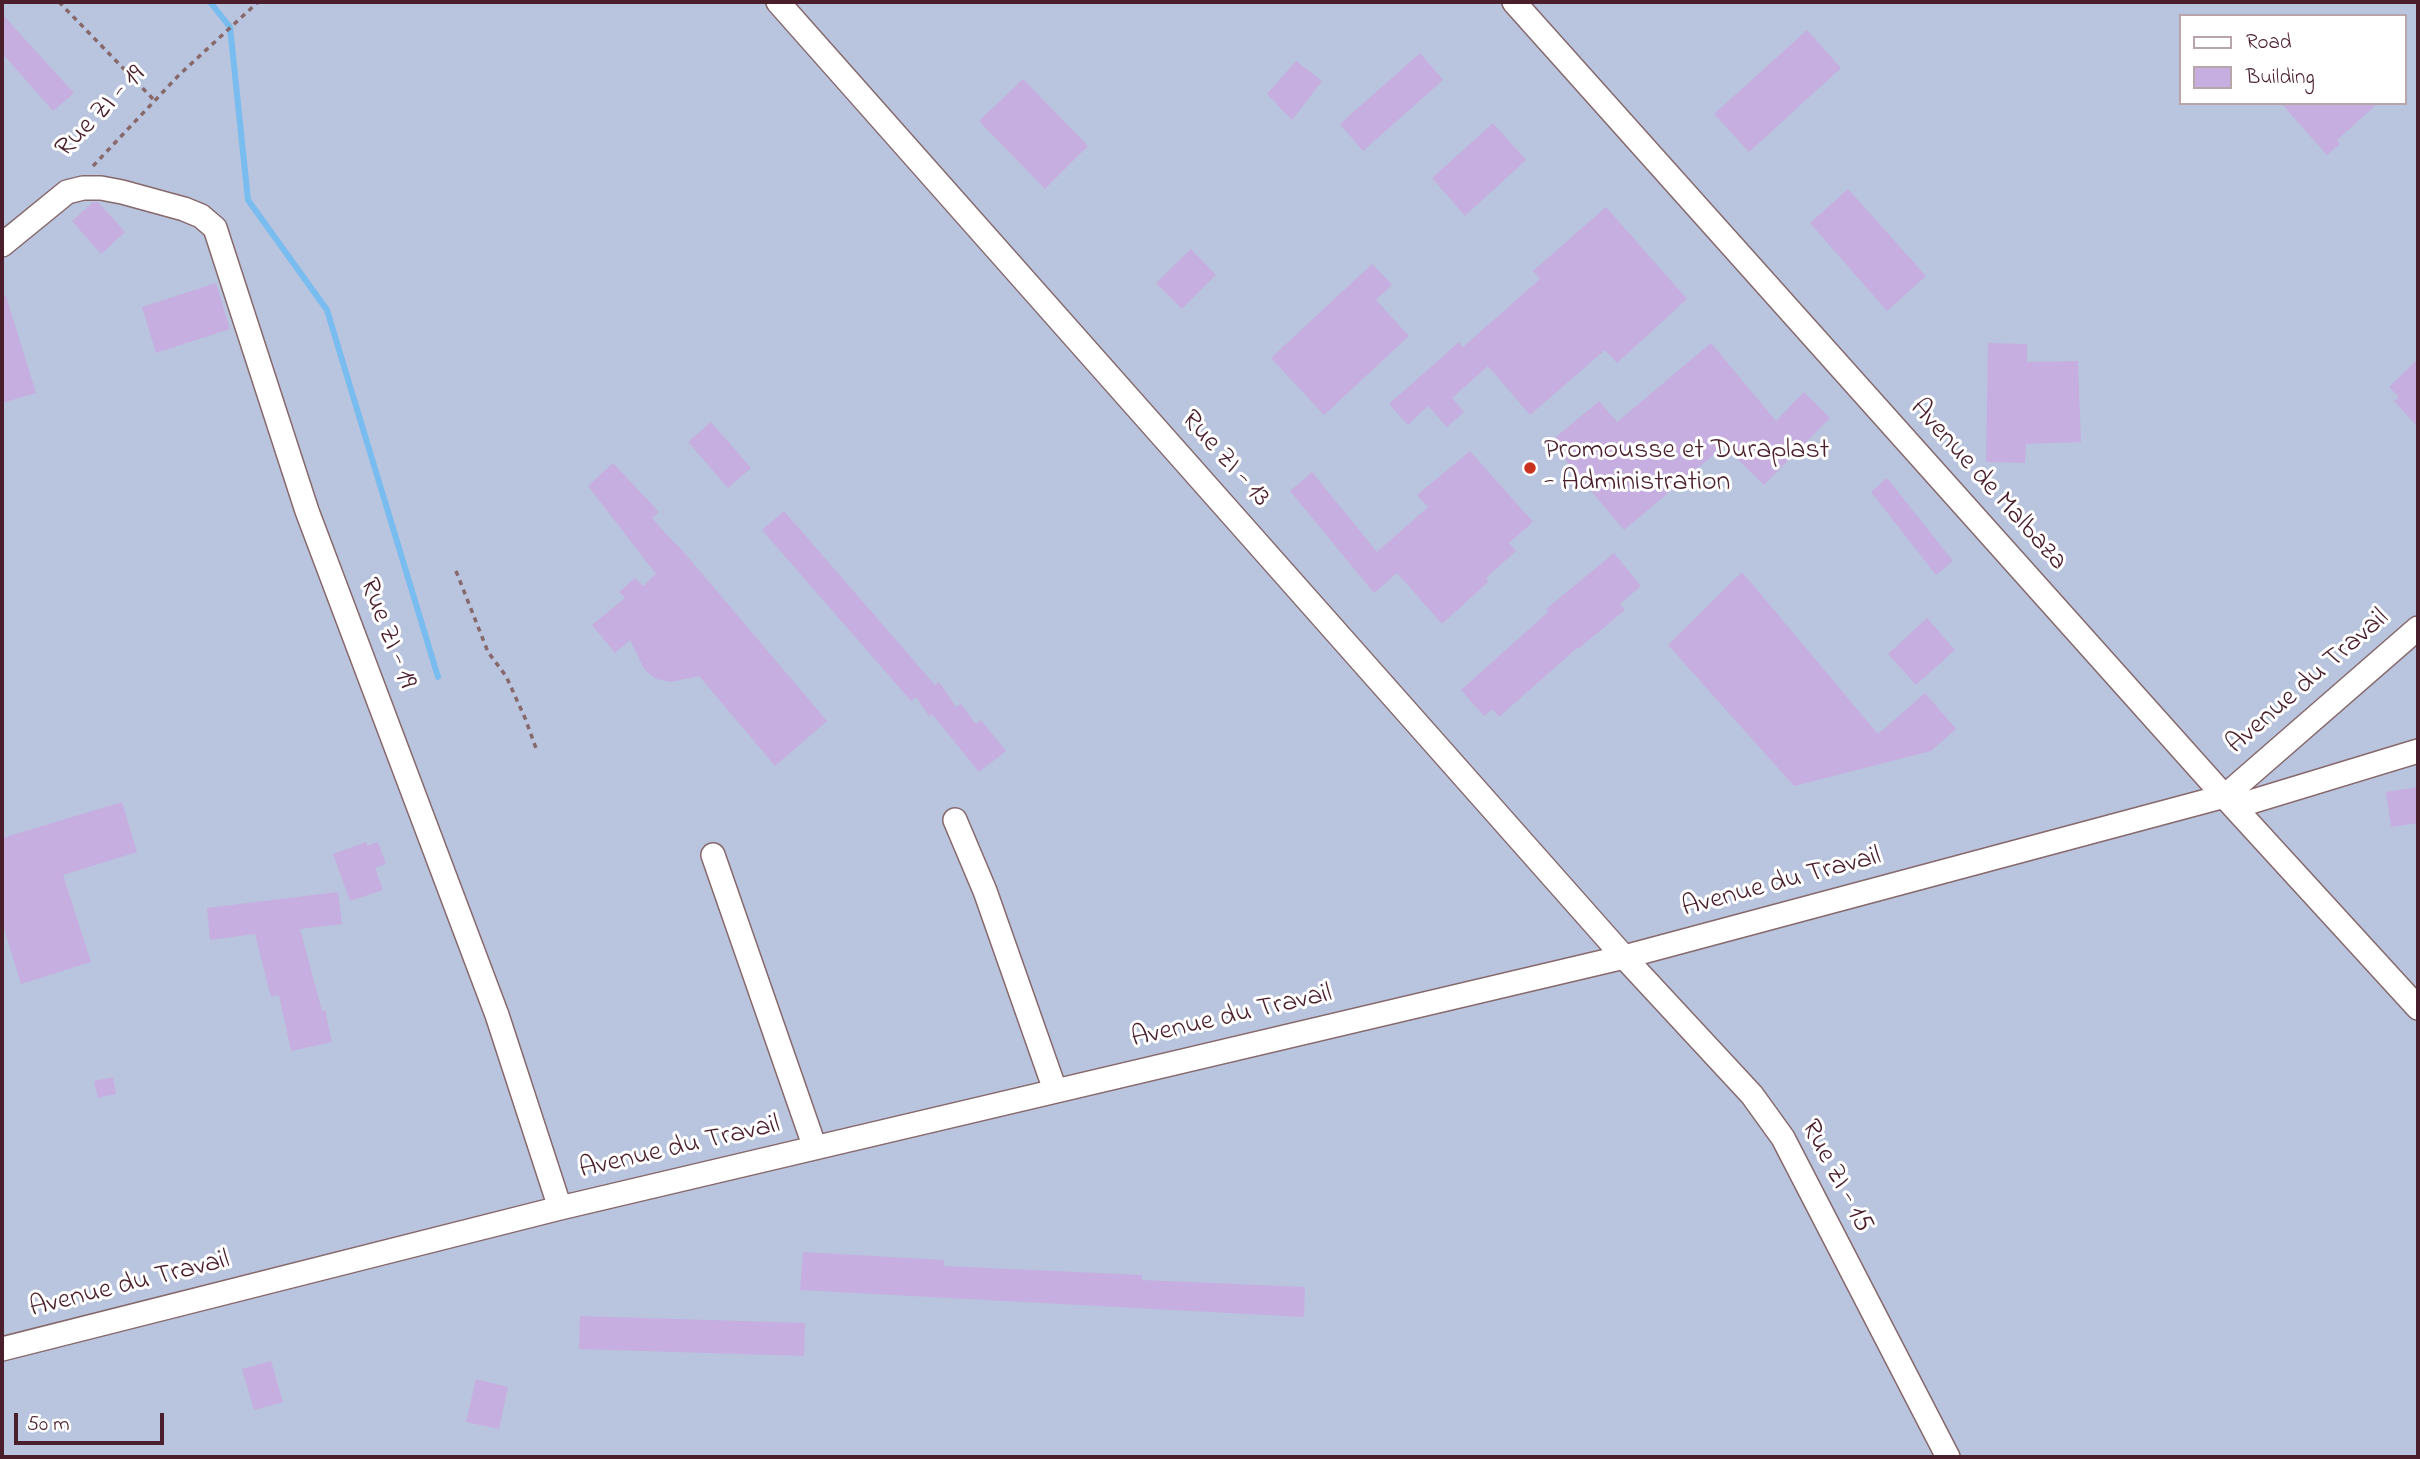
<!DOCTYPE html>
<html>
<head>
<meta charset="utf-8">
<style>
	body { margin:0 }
	#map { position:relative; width:2420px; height:1459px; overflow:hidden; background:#f9efe1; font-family:"Indie Flower",sans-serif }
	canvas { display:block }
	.frame { position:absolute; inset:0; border:4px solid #4a1f2b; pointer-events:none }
	.legend { position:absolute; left:2179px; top:14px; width:228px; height:91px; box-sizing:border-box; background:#fff; border:2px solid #b7a5aa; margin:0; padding:9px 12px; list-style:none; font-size:21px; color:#4a1f2b }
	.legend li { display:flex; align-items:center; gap:14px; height:35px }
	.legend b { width:35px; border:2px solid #b7a5aa }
	.scale { position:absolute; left:14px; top:1413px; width:150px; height:32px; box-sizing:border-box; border:4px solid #4a1f2b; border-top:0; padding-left:9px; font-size:21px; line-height:24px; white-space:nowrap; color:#4a1f2b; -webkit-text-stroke:5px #fff; paint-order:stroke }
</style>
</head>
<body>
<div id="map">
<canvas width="2420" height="1459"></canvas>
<div class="frame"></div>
<ul class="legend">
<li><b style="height:9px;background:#fff"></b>Road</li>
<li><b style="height:19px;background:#c6afe0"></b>Building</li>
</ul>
<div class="scale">50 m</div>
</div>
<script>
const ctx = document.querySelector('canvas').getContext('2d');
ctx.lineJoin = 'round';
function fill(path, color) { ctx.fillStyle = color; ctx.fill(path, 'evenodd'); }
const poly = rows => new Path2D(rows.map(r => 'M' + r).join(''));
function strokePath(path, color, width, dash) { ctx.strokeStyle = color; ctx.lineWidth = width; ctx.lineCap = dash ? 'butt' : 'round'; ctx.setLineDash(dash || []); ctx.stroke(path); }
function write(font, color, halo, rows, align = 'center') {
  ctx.font = font + ' "Indie Flower",sans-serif'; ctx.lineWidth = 6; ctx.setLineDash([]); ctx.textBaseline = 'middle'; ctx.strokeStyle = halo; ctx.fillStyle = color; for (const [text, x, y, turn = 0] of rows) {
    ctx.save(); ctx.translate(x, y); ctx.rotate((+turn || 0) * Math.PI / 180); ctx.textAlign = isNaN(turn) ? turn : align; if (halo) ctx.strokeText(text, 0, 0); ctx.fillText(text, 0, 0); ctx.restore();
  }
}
fill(poly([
	[2,2,2418,2,2418,1457,2,1457],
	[2180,16,2404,16,2404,103,2180,103]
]), '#b9c4de');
strokePath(poly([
	[210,2,230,27,248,200,327,310,438,677]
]), '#79bcef', 6);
fill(poly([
	[2,14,74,93,53,111,2,53],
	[1807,30,1841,68,1749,152,1714,114],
	[1420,53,1443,80,1363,151,1340,124],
	[1296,61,1322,81,1292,120,1267,94],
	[1023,79,1088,146,1045,189,979,121],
	[2281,103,2378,103,2337,140,2340,144,2327,155],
	[1493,123,1526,160,1465,216,1432,178],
	[1848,189,1926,276,1887,311,1810,223],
	[93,202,98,202,125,232,101,254,72,221],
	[1606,207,1687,299,1617,363,1605,350,1530,415,1488,366,1452,398,1464,412,1447,427,1428,406,1408,425,1389,404,1459,342,1463,347,1540,279,1533,271],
	[1191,249,1216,275,1182,309,1156,283],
	[1372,264,1392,285,1376,300,1409,336,1324,415,1271,358],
	[216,283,230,329,156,353,142,307],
	[2,296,6,296,36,393,2,403],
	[1711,343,1776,421,1804,392,1830,418,1764,485,1724,446,1624,530,1550,442,1599,401,1617,422],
	[1988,343,2027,344,2027,362,2078,361,2081,442,2026,444,2025,463,1986,462],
	[2418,359,2418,427,2394,401,2399,397,2389,387],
	[711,422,751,468,728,488,688,442],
	[1470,451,1533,522,1509,543,1516,551,1486,578,1489,581,1442,624,1397,573,1374,593,1290,491,1312,472,1377,552,1428,507,1417,495],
	[613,463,659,512,652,518,675,544,676,543,827,721,775,766,699,676,671,682,656,679,644,669,630,640,615,653,592,625,625,598,619,592,635,578,643,586,656,574,588,486],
	[1887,478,1953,561,1936,575,1871,492],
	[784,511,935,685,939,682,956,707,961,704,976,724,981,720,1006,751,979,772,932,714,929,716,916,697,911,701,762,530],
	[1614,553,1641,586,1620,604,1625,610,1578,649,1577,648,1499,717,1492,709,1484,716,1461,690,1548,612,1546,609],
	[1742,572,1878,734,1925,693,1956,729,1931,751,1794,786,1668,645],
	[1927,618,1955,650,1916,685,1888,654],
	[2418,787,2418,823,2391,827,2386,792],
	[122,802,137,852,63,875,91,962,21,984,2,922,2,838],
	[366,842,367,846,378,842,386,864,375,868,383,890,350,901,333,854],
	[338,892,342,924,300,929,322,1011,325,1010,332,1042,291,1051,279,995,271,997,255,934,210,940,207,908],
	[113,1077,116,1094,98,1098,94,1081],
	[803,1252,944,1260,944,1266,1142,1275,1142,1280,1305,1287,1304,1317,800,1290],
	[580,1316,805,1323,804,1356,579,1349],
	[271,1361,283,1402,254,1410,242,1369],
	[476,1379,508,1387,499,1429,466,1422]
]), '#c6afe0');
const minor = poly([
	[778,2,1624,957,1752,1095,1783,1138,1948,1457],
	[1514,2,2234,807,2418,1008],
	[2,245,67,192,83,188,101,188,122,192,184,209,201,216,215,228,307,511,497,1015,560,1208],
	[2234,807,2418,751],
	[955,820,985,891,1055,1090],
	[713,855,815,1148],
	[2,1349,560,1208,1624,957,2225,796,2418,628]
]);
strokePath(minor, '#87686b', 26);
strokePath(poly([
	[59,2,155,101],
	[93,166,179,75,258,2],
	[456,571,488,652,506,676,525,718,537,751]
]), '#87686b', 3.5, [5, 5]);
strokePath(minor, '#fff', 23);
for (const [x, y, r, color] of [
	[1530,468,7,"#c8321e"]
]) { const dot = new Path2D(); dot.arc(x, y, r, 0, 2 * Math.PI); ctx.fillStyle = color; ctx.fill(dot); strokePath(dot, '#fff', 2.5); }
write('28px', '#4a1f2b', '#fff', [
	["Rue ZI - 19",102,113,-46],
	["Rue ZI - 13",1224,460,48],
	["Avenue de Malbaza",1987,486,48],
	["Rue ZI - 19",386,634,69],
	["Avenue du Travail",2309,683,-41],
	["Avenue du Travail",1782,884,-15],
	["Avenue du Travail",1232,1018,-13],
	["Avenue du Travail",680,1149,-13],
	["Rue ZI - 15",1835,1177,62],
	["Avenue du Travail",130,1286,-14]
]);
write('28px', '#4a1f2b', '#fff', [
	["Promousse et Duraplast",1544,452],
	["- Administration",1544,484]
], 'left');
</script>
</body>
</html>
